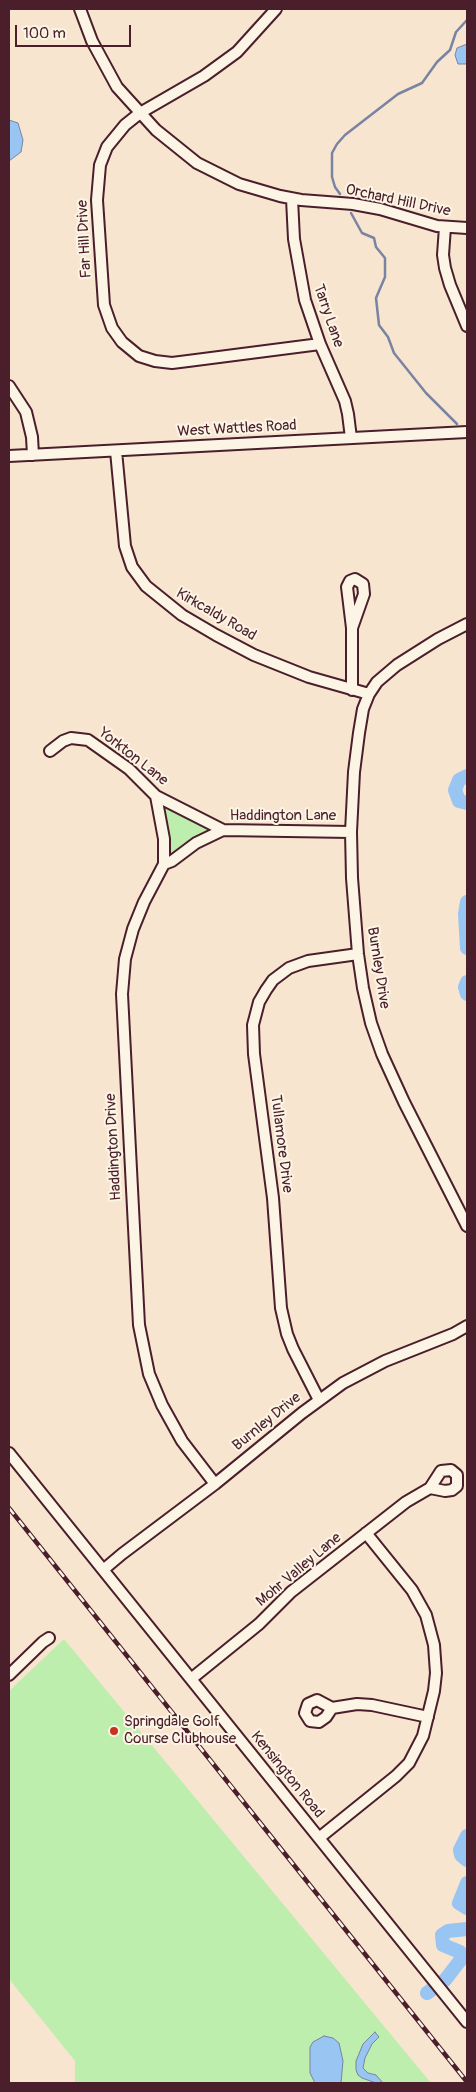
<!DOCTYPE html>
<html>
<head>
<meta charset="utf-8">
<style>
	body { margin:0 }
	#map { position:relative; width:476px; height:2092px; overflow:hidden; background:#f8e5d0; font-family:Pangolin,sans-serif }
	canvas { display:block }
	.frame { position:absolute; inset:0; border:10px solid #4a1f2b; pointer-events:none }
	.scale { position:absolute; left:15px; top:25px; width:116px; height:22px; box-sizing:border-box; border:2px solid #4a1f2b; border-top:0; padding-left:6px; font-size:15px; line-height:18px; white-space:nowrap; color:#4a1f2b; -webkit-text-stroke:4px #fcf5e5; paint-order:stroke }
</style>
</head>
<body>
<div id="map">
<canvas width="476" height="2092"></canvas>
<div class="frame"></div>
<div class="scale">100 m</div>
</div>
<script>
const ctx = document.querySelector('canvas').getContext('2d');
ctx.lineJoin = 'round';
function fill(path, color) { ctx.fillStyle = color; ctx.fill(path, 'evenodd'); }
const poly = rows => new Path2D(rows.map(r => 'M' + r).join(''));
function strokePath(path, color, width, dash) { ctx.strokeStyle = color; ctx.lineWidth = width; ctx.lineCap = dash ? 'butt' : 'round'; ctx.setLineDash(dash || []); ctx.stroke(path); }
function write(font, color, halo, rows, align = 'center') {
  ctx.font = font + ' Pangolin,sans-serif'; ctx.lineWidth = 4; ctx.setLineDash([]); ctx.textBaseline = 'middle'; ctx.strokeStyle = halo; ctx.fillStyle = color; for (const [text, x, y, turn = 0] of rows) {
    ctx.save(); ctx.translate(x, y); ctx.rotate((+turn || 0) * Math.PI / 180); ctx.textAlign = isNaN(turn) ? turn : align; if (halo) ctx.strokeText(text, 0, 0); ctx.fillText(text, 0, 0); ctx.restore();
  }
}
fill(poly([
	[164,805,212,830,169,857],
	[64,1639,69,1645,431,2083,75,2083,75,2061,9,1979,9,1691]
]), '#beeead');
const water = poly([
	[467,44,467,64,458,64,455,55,457,48,467,44],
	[9,120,18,123,23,140,21,152,9,161,9,120],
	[375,2032,379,2037,372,2044,365,2058,363,2068,368,2073,376,2075,383,2083,376,2083,362,2078,358,2075,356,2070,356,2061,363,2044,375,2032],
	[324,2036,333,2038,339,2043,343,2061,341,2083,315,2083,310,2073,310,2047,313,2042,324,2036]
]);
fill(water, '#98c5f2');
strokePath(water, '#7983a2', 1);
strokePath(poly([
	[340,194,335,187,332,177,332,153,337,144,345,135,398,94,422,83,437,62,450,50,456,32,467,20],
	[351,213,362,233,374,238,376,247,385,258,385,277,376,298,379,325,388,337,394,353,426,393,457,424]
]), '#7983a2', 2.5);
strokePath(poly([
	[467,776,459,780,455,790,459,801,467,803],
	[467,902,465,914,467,948],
	[467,982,465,987,467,994],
	[467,1836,460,1850,461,1855,467,1860],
	[467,1883,459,1903,467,1908],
	[427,1993,445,1980,462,1958,460,1952,443,1945,442,1935,448,1931,467,1929]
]), '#98c5f2', 14);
const minor = poly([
	[80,9,92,41,117,87,156,130,197,163,239,184,280,196,301,200,353,204,380,209,437,226,467,228],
	[276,9,237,52,204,76,140,113,125,125,107,147,100,165,97,200,104,305,112,328,122,342,139,356,155,361,172,363,188,361,320,344],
	[292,199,294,239,305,300,320,344,345,401,348,414,351,438],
	[445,227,443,255,445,268,450,285,467,326],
	[9,386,26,412,32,437,33,455],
	[116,451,125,546,132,567,146,586,182,615,216,635,254,655,309,677,369,694],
	[9,456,467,432],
	[467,624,438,639,397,665,377,682,369,694,363,709,359,733,354,772,351,832,352,878,358,954,363,988,371,1023,382,1054,404,1102,467,1226],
	[352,690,352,628,347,587,350,581,355,579,363,584,364,594,352,628],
	[50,751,63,741,71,738,88,740,129,769,156,796,223,830],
	[156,796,164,839,164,864,144,902,133,929,125,959,122,994,139,1325,149,1374,162,1405,182,1441,215,1484],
	[164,864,172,861,196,843,223,830,351,832],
	[319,1400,293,1349,287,1334,281,1308,273,1198,254,1054,253,1025,259,1002,266,990,273,980,289,968,308,961,358,954],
	[9,1453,467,2022],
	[103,1570,122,1554,215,1484,302,1413,343,1383,385,1361,453,1334,467,1326],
	[9,1675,43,1642,49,1638],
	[191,1679,259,1624,291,1592,406,1502,430,1488,445,1491,452,1490,457,1486,457,1475,451,1470,441,1471,430,1488],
	[332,1708,326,1717,319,1722,310,1721,305,1713,308,1704,317,1700,332,1708,357,1704,372,1705,428,1717],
	[319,1838,396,1776,409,1763,423,1736,434,1691,436,1673,434,1645,426,1615,412,1590,366,1533]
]);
strokePath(minor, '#4a1f2b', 14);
strokePath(minor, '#fcf5e5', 10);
const rail = poly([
	[9,1508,467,2082]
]);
strokePath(rail, '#4a1f2b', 4.5);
strokePath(rail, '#fcf5e5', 2.5, [8]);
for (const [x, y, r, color] of [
	[114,1731,5,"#c8321e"]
]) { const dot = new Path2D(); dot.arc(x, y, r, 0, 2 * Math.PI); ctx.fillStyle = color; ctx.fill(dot); strokePath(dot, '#fcf5e5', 2); }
write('15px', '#4a1f2b', '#fcf5e5', [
	["Orchard Hill Drive",398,201,12],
	["Far Hill Drive",85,239,-93],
	["Tarry Lane",328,316,71],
	["West Wattles Road",237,429,-3],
	["Kirkcaldy Road",216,615,30],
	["Yorkton Lane",133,757,38],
	["Haddington Lane",283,816],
	["Burnley Drive",378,968,81],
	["Tullamore Drive",281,1144,83],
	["Haddington Drive",114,1147,-93],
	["Burnley Drive",267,1422,-39],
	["Mohr Valley Lane",299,1570,-40],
	["Kensington Road",287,1775,51]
]);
write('15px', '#4a1f2b', '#fcf5e5', [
	["Springdale Golf",124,1722],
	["Course Clubhouse",124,1739]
], 'left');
</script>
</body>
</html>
